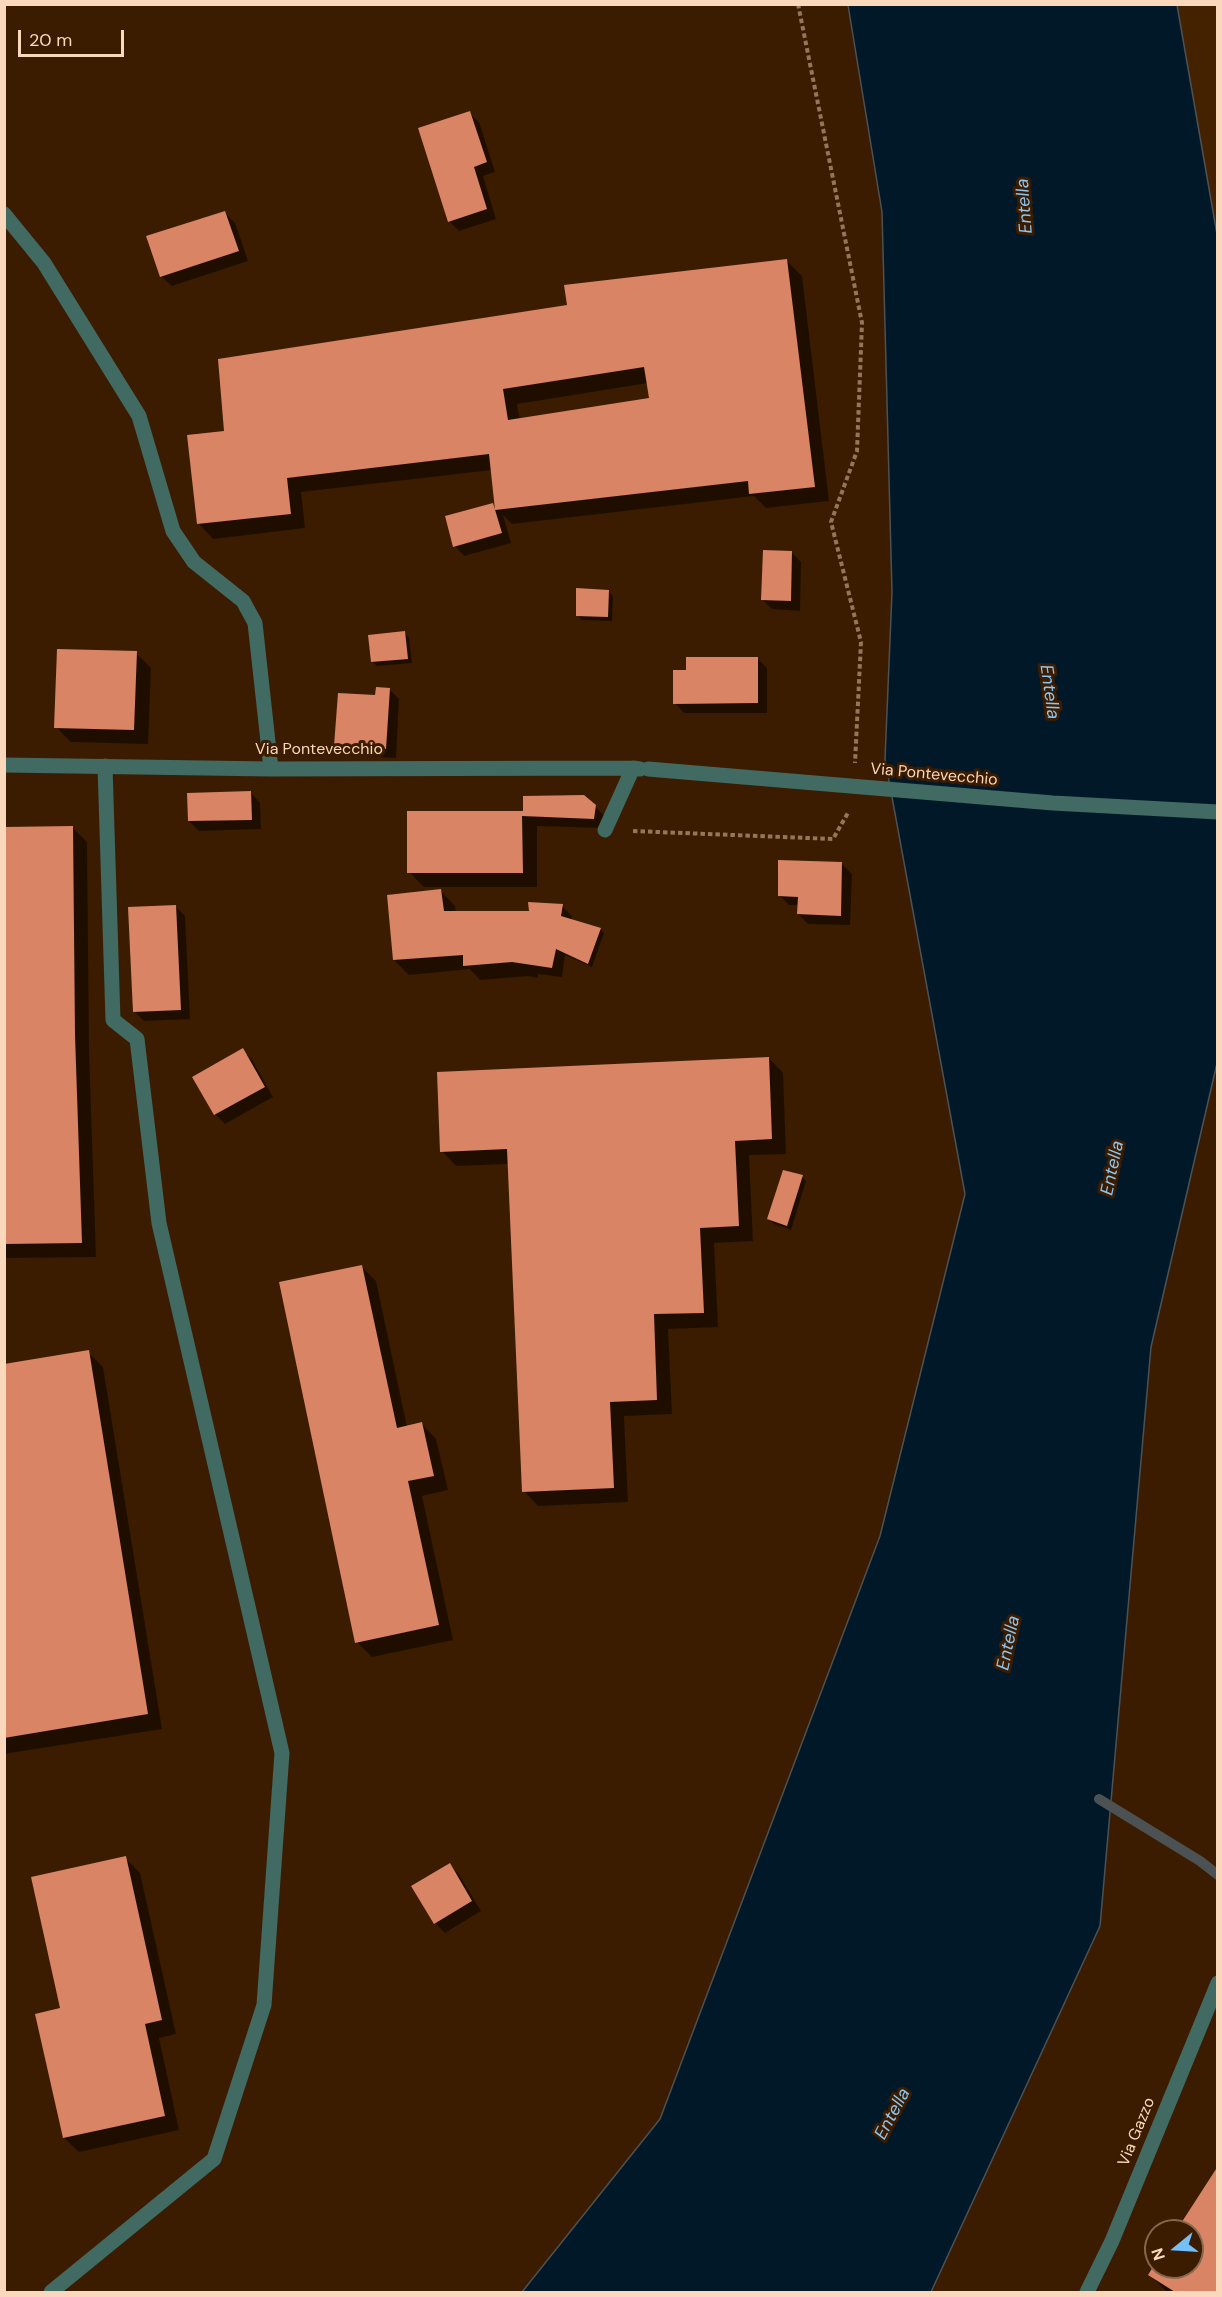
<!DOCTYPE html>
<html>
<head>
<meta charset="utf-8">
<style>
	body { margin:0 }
	#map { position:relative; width:1222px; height:2297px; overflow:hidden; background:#3b1c00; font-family:"DM Sans",sans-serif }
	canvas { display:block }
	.frame { position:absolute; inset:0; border:6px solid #fad8bc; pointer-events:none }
	.north { position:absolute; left:1144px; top:2219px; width:60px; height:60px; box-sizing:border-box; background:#3b1c00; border:2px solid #87674b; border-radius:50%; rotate:252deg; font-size:16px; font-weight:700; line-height:24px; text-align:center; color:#fad8bc }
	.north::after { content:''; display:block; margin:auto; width:21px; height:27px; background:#75c0f6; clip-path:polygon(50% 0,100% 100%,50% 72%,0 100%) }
	.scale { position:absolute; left:18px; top:30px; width:106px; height:27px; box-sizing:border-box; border:3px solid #fad8bc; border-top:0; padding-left:8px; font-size:18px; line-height:21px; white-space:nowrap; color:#fad8bc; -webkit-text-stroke:4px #3b1c00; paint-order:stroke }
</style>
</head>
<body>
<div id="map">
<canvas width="1222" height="2297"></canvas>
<div class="frame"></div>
<div class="north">N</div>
<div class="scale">20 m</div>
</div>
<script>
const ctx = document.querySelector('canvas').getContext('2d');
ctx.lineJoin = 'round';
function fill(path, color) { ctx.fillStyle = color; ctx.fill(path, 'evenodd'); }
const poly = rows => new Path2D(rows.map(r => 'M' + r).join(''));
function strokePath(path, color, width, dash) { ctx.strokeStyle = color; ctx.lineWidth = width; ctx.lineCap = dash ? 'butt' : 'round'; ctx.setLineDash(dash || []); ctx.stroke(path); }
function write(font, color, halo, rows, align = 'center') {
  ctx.font = font + ' "DM Sans",sans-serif'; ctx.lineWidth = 6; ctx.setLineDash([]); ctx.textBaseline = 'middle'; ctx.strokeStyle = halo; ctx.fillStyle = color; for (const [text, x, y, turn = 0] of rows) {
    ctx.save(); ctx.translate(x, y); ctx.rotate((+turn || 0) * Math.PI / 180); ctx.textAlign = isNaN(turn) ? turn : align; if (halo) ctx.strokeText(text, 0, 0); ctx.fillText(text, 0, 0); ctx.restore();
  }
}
fill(poly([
	[1177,5,1217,5,1217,240]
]), '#420');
const water = poly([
	[848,5,1177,5,1218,240,1218,1059,1151,1347,1100,1926,931,2292,522,2292,660,2119,880,1536,965,1194,885,759,892,592,882,212,848,5]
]);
fill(water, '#011828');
strokePath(water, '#4c5254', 1.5);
fill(poly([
	[469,113,479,122,495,172,483,176,496,219,459,231,449,221],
	[225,213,235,223,248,261,172,286,162,277,148,237],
	[787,261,802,276,829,501,766,508,754,496,512,524,503,515,511,543,464,556,455,546,492,504,497,509,492,470,301,492,305,528,213,539,199,524,226,432,569,306],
	[648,383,651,399,520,420,517,404],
	[792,553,801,562,800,611,772,609,762,599],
	[608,591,613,596,612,621,582,620,577,615],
	[404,633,409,637,412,663,377,666,372,661],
	[136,653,151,668,148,744,71,742,56,727],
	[757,658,767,668,767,713,684,713,675,703],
	[389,689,399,699,396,758,346,755,336,745,376,697],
	[251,793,260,803,261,829,199,831,189,821],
	[594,806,605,816,603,828,537,826,537,887,424,887,409,872,524,813],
	[4,828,73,828,87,842,89,1050,96,1257,4,1258],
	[842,864,852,874,850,925,808,924,798,914,799,905,789,905,779,895],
	[441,891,455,906,456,913,529,913,562,906,572,916,571,920,600,929,604,933,592,967,565,955,562,977,538,974,538,978,528,976,480,980,470,969,409,975,394,960],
	[175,906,185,916,190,1019,144,1021,134,1011],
	[242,1050,252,1060,273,1097,225,1124,216,1115,194,1077],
	[769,1058,783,1073,786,1154,749,1155,753,1241,714,1243,718,1327,668,1329,672,1414,624,1416,628,1502,538,1506,524,1491,509,1164,456,1166,442,1151],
	[802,1177,806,1181,791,1230,774,1224,769,1219],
	[361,1266,376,1281,407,1427,422,1424,436,1439,448,1490,422,1496,453,1640,372,1657,357,1642],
	[88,1352,103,1367,162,1729,4,1754,4,1366],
	[125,1858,140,1873,176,2034,159,2038,179,2130,79,2152,64,2138,62,2009],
	[450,1865,459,1875,481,1911,445,1933,435,1923],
	[1218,2169,1218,2292,1167,2292,1150,2275,1156,2265,1156,2267,1192,2267,1192,2231,1178,2231]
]), '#0007');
strokePath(poly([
	[1099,1799,1200,1861,1218,1875]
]), '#4c5254', 10);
fill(poly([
	[470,111,487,162,474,167,487,209,448,222,418,128],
	[225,211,239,251,160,277,146,236],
	[787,259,815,487,749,494,748,481,495,510,489,454,287,478,291,514,197,524,187,435,224,431,218,359,567,305,564,285],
	[644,367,649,398,508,420,503,389],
	[493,503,502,533,453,547,445,516],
	[763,550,792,551,791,601,761,600],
	[576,588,609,590,608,617,576,616],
	[405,631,408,659,371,662,368,635],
	[57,649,137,651,134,730,54,728],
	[686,657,758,657,758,703,673,704,673,670,686,670],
	[376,687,390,688,386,749,334,746,338,693,375,695],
	[251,791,252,820,188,821,187,793],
	[584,795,596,805,594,819,522,816,523,873,407,873,407,811,523,811,523,796],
	[73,826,75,1035,82,1243,4,1244,4,827],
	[778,860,842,862,841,916,797,914,798,897,778,896],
	[441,889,444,911,529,911,528,902,563,904,561,916,601,928,588,964,556,949,552,968,512,962,463,966,463,955,393,960,387,895],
	[176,905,181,1010,133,1012,128,907],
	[243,1048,265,1087,214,1115,192,1077],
	[769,1057,772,1139,735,1141,739,1226,700,1228,704,1313,654,1314,657,1400,610,1402,614,1488,522,1492,507,1149,440,1152,437,1072],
	[783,1170,803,1175,787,1226,767,1219],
	[362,1265,397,1428,422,1422,434,1476,408,1481,439,1625,355,1643,279,1282],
	[89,1350,148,1714,4,1738,4,1364],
	[126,1856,162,2020,145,2024,165,2116,63,2138,35,2014,60,2008,31,1877],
	[450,1863,472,1901,434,1924,411,1886],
	[1218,2166,1218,2292,1175,2292,1148,2275,1156,2262,1156,2267,1192,2267,1192,2231,1176,2231]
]), '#d88465');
strokePath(poly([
	[798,4,862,323,857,451,831,522,861,642,855,763],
	[633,831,833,839,849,811]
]), '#967559', 4, [4.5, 3]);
strokePath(poly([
	[51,2292,214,2159,264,2005,282,1753,159,1223,137,1039,113,1020,105,766]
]), '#406a62', 15);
strokePath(poly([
	[4,214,44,263,139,416,173,531,194,562,243,601,255,623,271,769],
	[4,765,271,769,633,768],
	[605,830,633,768,640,769],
	[1087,2292,1112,2241,1218,1983]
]), '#406a62', 15);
strokePath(poly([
	[648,769,1053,803,1218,812]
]), '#406a62', 15);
write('16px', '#fad8bc', '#3b1c00', [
	["Via Pontevecchio",319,750],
	["Via Pontevecchio",934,775,5],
	["Via Gazzo",1137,2132,-68]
]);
write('italic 18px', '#8bc5f0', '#3b1c00', [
	["Entella",1025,206,-94],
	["Entella",1049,692,82],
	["Entella",1113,1168,-78],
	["Entella",1009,1643,-78],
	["Entella",893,2114,-62]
]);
</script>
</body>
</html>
